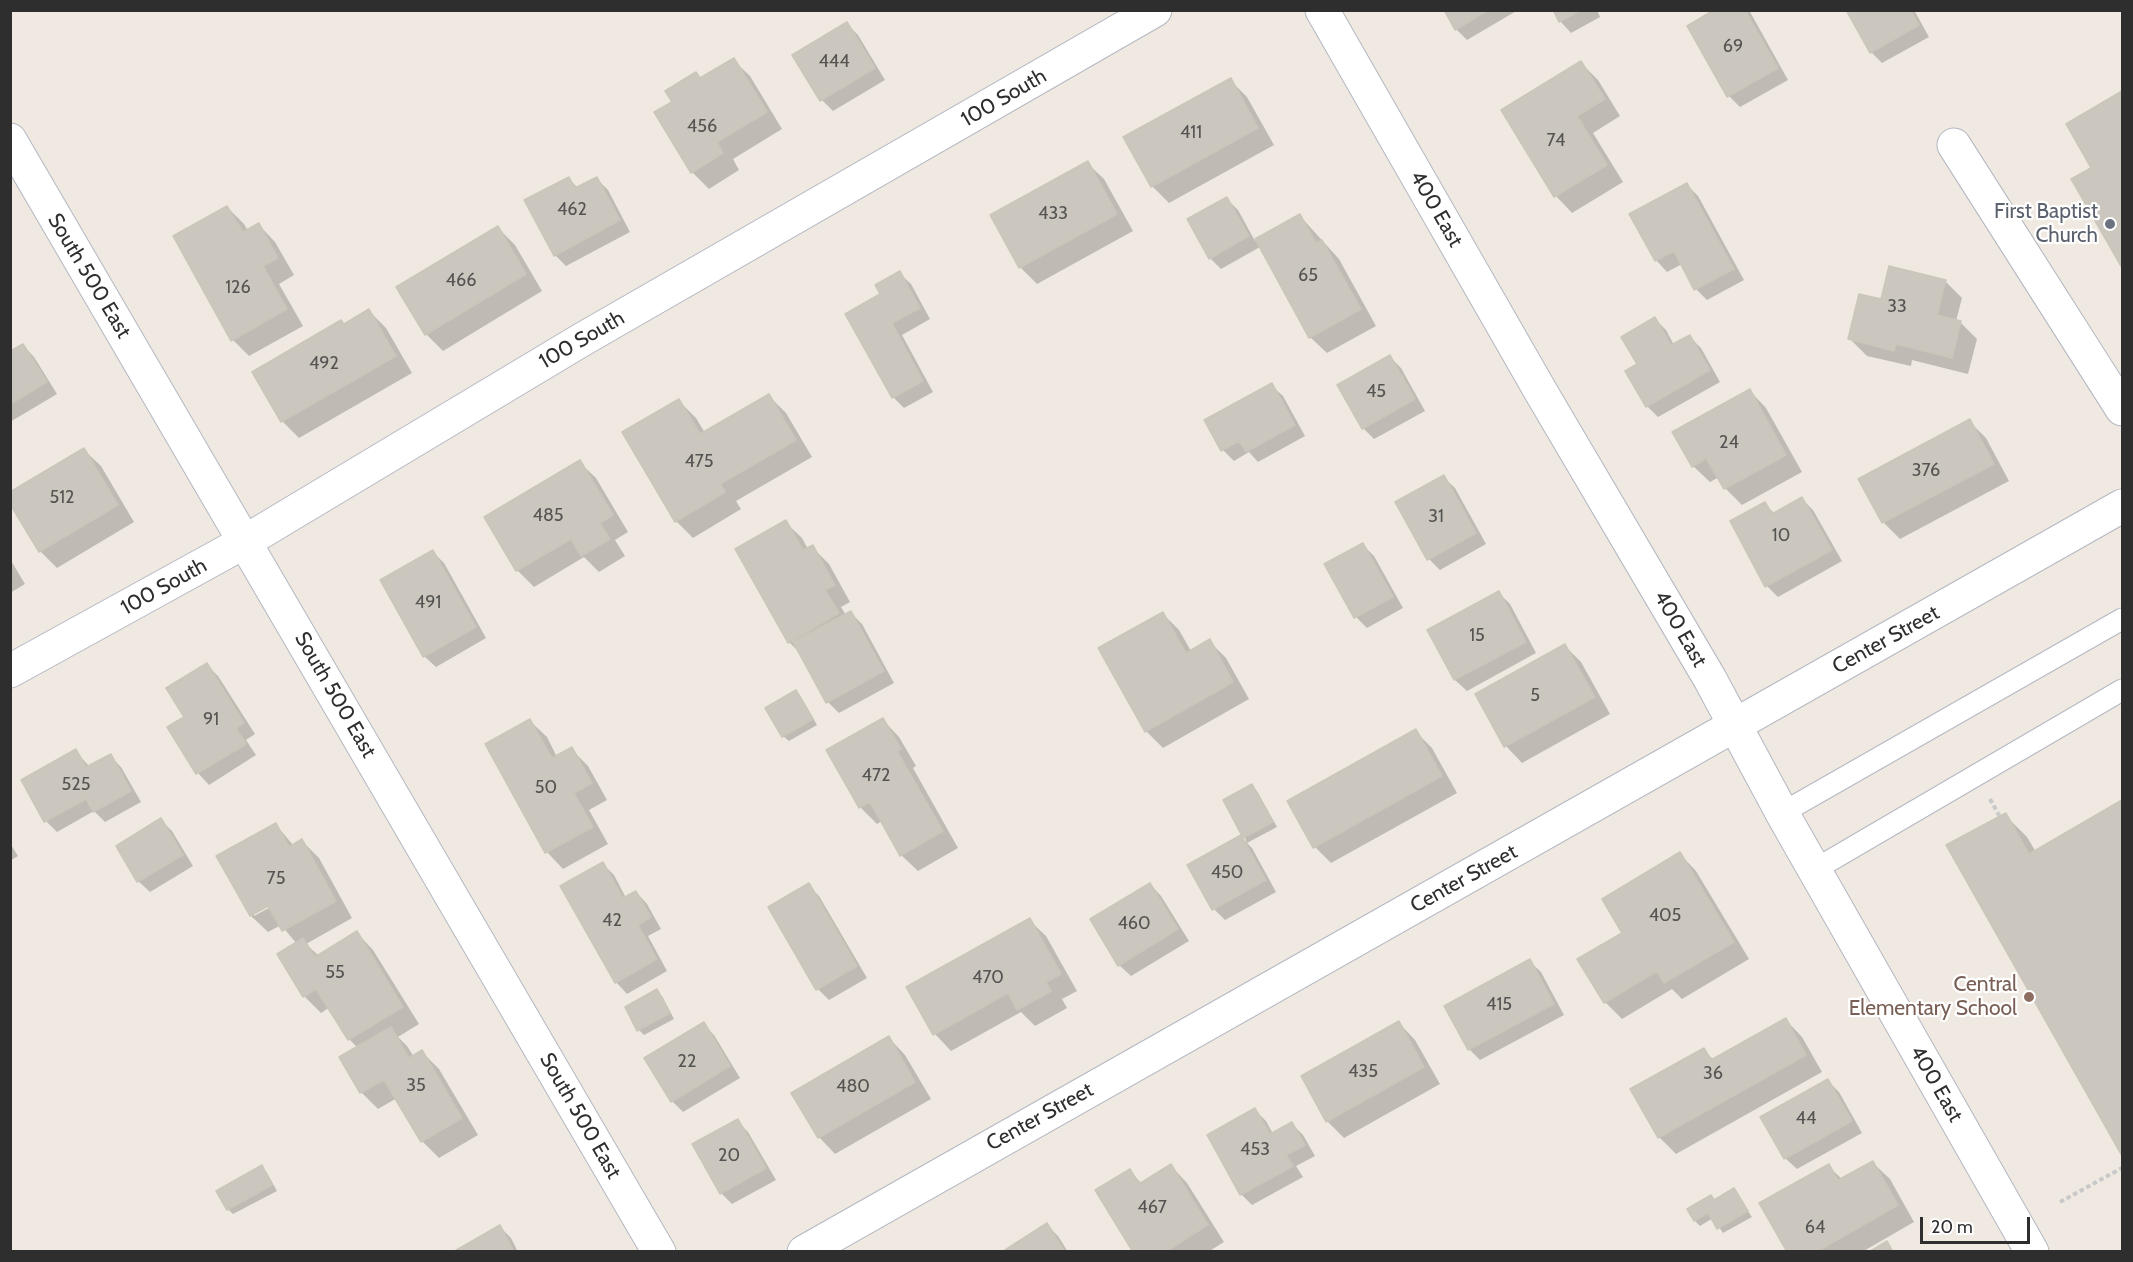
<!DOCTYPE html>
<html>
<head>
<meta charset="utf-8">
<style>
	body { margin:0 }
	#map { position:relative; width:2133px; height:1262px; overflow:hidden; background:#efe9e1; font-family:Cabin,sans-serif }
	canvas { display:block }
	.frame { position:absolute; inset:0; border:12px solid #2e2e2e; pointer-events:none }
	.scale { position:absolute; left:1920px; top:1217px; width:110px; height:27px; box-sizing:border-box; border:3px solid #2e2e2e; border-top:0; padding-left:8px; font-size:18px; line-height:21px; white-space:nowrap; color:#2e2e2e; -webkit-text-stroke:4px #fff; paint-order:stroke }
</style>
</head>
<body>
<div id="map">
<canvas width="2133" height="1262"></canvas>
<div class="frame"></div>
<div class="scale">20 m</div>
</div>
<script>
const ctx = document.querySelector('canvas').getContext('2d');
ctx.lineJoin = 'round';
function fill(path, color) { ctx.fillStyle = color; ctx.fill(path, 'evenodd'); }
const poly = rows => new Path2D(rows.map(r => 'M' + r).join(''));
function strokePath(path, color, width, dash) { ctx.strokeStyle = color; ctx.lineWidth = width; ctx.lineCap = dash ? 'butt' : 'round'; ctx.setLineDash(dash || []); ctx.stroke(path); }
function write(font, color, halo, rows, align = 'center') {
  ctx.font = font + ' Cabin,sans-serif'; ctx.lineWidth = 4.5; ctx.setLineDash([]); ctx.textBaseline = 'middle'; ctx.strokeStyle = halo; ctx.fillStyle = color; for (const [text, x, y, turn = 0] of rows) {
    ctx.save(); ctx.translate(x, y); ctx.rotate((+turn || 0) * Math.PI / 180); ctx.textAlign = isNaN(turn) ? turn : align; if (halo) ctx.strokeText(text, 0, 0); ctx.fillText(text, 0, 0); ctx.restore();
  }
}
fill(poly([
	[1445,10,1518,10,1467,40,1456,29],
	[1554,10,1597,10,1600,17,1571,33,1560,21],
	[1717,10,1749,10,1788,80,1740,107,1729,96],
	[1848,10,1914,10,1929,37,1882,63,1871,52],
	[847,24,858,35,885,80,833,111,822,100],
	[733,60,750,76,782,129,733,159,739,170,709,189,692,172,674,102,701,79],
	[1581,63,1598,80,1620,116,1593,133,1623,182,1572,213,1556,196,1504,111],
	[1230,80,1247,97,1274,145,1169,203,1152,186],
	[2122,93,2122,265,2074,180,2093,168,2068,124],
	[1087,163,1104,179,1133,231,1037,284,1020,267],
	[568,178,578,188,597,179,608,190,630,232,566,266,555,255],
	[1687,185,1698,196,1744,280,1707,300,1696,289,1682,264,1667,272,1656,260,1631,215],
	[1227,199,1238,210,1255,241,1300,216,1339,259,1376,326,1327,353,1310,337,1260,247,1221,269,1210,258],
	[227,207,244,224,248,231,259,225,275,242,294,275,279,284,303,326,249,356,233,340],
	[498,228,515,245,542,291,443,351,426,334],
	[899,273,911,284,930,319,902,335,933,392,904,408,893,397,882,295],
	[1945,281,1962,298,1956,321,1960,322,1977,339,1968,374,1912,360,1911,366,1867,356,1850,339,1882,301],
	[369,311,386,328,412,373,299,438,282,421,345,325],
	[1655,319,1666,330,1674,345,1690,337,1701,348,1720,382,1658,417,1647,406,1639,365],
	[23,345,34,357,57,394,10,422,10,349,12,352],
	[1390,357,1401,368,1425,411,1374,439,1363,428],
	[1271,385,1283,396,1305,436,1258,462,1249,452,1234,461,1223,450],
	[1750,391,1766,408,1802,472,1742,505,1725,488,1719,477,1710,482,1693,466],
	[769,396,786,413,812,457,736,501,741,509,693,538,676,521,679,401,696,418,705,433],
	[1969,421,1986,438,2009,481,1900,539,1883,522],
	[84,450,101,466,134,522,57,568,40,551],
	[579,462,596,478,628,532,615,540,625,556,599,572,584,557,534,587,517,570],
	[1443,477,1455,488,1486,544,1440,570,1429,559],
	[1802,499,1813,510,1842,561,1778,597,1767,586,1765,504,1775,514],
	[785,522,802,538,808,549,812,547,829,564,850,602,841,607,846,615,850,612,862,624,894,683,839,713,828,702,801,654,789,642],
	[1363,545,1374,556,1403,608,1367,628,1356,617],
	[433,552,444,563,486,638,436,667,424,656],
	[10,559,25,584,10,593],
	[1499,593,1510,604,1536,653,1467,691,1455,680,1429,631],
	[1163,614,1179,630,1191,651,1209,641,1226,658,1249,699,1163,748,1146,731],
	[1565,646,1581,662,1610,714,1522,763,1506,746,1477,695],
	[207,665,218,676,255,734,246,740,256,755,209,785,198,773,169,728,186,717],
	[796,692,801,697,817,725,789,741,783,736],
	[883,720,899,737,916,766,913,768,958,848,918,871,901,855,882,821,877,824,860,807],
	[530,721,547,737,557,757,571,749,588,766,607,800,589,810,608,844,563,869,547,852,487,744],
	[1415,731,1432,748,1457,793,1331,863,1315,847],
	[75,751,90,767,110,756,121,767,141,802,105,822,94,811,57,832,46,821],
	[1252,786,1257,791,1277,827,1247,843,1252,848,1276,892,1225,920,1214,909,1189,865,1241,837,1247,842,1225,801],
	[2122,802,2122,1152,1948,845,2005,815,2027,837,2036,852],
	[161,820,172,831,193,866,150,892,138,881],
	[276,825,294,846,302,841,319,858,352,918,306,944,319,956,357,933,373,950,419,1024,398,1037,407,1046,414,1057,422,1052,439,1069,478,1135,439,1158,422,1141,397,1098,378,1109,361,1092,341,1058,358,1048,349,1039,330,1007,321,1013,304,996,279,955,297,944,281,925,268,932,251,916,218,857],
	[274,902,276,904,254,916,254,912],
	[10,843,18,856,10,861],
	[1680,854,1696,871,1749,959,1682,999,1672,989,1622,1019,1605,1002,1579,959,1624,933],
	[603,864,614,875,626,898,636,892,647,904,661,929,648,936,667,971,627,994,616,982],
	[1150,884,1161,896,1189,941,1131,976,1119,965],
	[808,885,819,896,867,978,829,1000,818,989,770,907],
	[1029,920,1046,936,1077,991,1062,999,1067,1008,1035,1026,1021,1012,951,1051,935,1034],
	[1529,961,1541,972,1564,1015,1480,1060,1469,1049],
	[657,991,662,996,674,1019,644,1035,639,1030],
	[1786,1020,1802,1037,1822,1072,1676,1154,1659,1137,1703,1050,1714,1060],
	[1399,1023,1415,1040,1440,1084,1344,1138,1328,1122,1303,1077],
	[703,1024,714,1035,740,1078,683,1112,672,1101],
	[889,1038,905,1055,931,1099,835,1154,819,1137],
	[1828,1081,1839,1092,1862,1133,1797,1169,1785,1158],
	[1255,1110,1266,1121,1273,1134,1292,1124,1303,1135,1315,1156,1296,1166,1303,1177,1252,1205,1241,1194],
	[737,1121,748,1132,776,1180,732,1204,721,1193],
	[1873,1163,1890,1179,1914,1222,1862,1252,1788,1252,1828,1166,1843,1180],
	[1171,1166,1187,1183,1224,1242,1208,1252,1134,1252,1130,1171,1142,1184],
	[261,1167,267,1173,277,1191,233,1214,228,1209],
	[1734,1190,1752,1217,1723,1233,1713,1218,1700,1226,1695,1221,1715,1201],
	[1047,1225,1058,1236,1068,1252,1008,1252],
	[500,1227,511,1238,518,1252,456,1252]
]), '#0003');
const building = poly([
	[1444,10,1488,10,1455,30,1444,10],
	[1553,10,1581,10,1559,22,1553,10],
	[1714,10,1745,10,1778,68,1727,97,1687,26,1714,10],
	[1846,10,1910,10,1919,25,1870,53,1846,10],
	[847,22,875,68,820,101,792,55,847,22],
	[734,58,767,112,717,142,723,153,691,173,654,112,672,102,665,91,696,72,700,78,734,58],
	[1581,61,1605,99,1577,116,1607,165,1554,197,1501,110,1581,61],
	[1231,78,1258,128,1151,187,1123,137,1231,78],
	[2122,91,2122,268,2071,179,2091,168,2066,124,2122,91],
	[1088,161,1117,214,1019,268,990,215,1088,161],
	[569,177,575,188,597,177,620,220,554,256,524,200,569,177],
	[1687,183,1734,269,1694,290,1674,251,1655,261,1629,214,1687,183],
	[1227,197,1249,236,1209,259,1187,219,1227,197],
	[227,206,243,232,259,223,278,258,263,266,287,309,231,341,173,236,227,206],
	[1300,214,1316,243,1322,240,1361,309,1309,338,1255,239,1300,214],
	[498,226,526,274,425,335,396,287,498,226],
	[1889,266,1946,280,1937,315,1961,321,1952,358,1896,344,1894,351,1848,339,1859,294,1881,299,1889,266],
	[900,271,920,308,892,323,923,381,892,398,845,314,880,294,875,285,900,271],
	[369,309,396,356,281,422,252,372,341,320,344,324,369,309],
	[1655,317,1671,345,1690,335,1710,370,1646,407,1625,371,1637,364,1621,337,1655,317],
	[23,344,47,382,10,404,10,351,23,344],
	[1390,355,1415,399,1362,429,1337,385,1390,355],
	[1272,383,1295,425,1246,452,1239,441,1221,451,1204,420,1272,383],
	[1750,389,1786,455,1724,489,1706,458,1692,467,1672,432,1750,389],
	[769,394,796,440,720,484,725,492,675,522,622,432,679,399,700,434,769,394],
	[1970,419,1994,464,1882,523,1858,479,1970,419],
	[84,448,118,505,39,552,10,504,10,492,84,448],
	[580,460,613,515,600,523,610,539,581,556,571,539,516,571,484,517,580,460],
	[1444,475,1476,533,1427,560,1395,502,1444,475],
	[1802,497,1832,550,1765,587,1730,521,1765,502,1772,514,1802,497],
	[786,520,803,550,813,545,835,585,825,590,839,613,788,643,735,549,786,520],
	[1363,543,1393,597,1354,618,1324,564,1363,543],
	[433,550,476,627,423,657,380,580,433,550],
	[1499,591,1526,642,1454,680,1427,630,1499,591],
	[851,611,884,671,826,703,793,642,851,611],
	[1163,612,1186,653,1210,639,1233,682,1145,732,1098,648,1163,612],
	[1565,644,1595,697,1504,747,1475,694,1565,644],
	[207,663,244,723,236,728,246,744,196,774,167,727,184,717,166,688,207,663],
	[796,690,813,719,782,737,765,708,796,690],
	[883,718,901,749,897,751,943,831,900,856,870,802,859,808,826,750,883,718],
	[530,719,552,758,572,747,592,783,574,793,593,827,545,853,485,744,530,719],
	[1416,729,1442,776,1313,848,1287,801,1416,729],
	[76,749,86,767,111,754,131,791,93,812,86,799,44,822,21,780,76,749],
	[1252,784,1273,822,1243,838,1223,800,1252,784],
	[2122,800,2122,1156,1946,845,2006,813,2029,854,2122,800],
	[161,818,183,855,137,882,116,846,161,818],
	[276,823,289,847,302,839,336,901,282,931,268,906,250,916,216,856,276,823],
	[1241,835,1266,880,1212,910,1187,865,1241,835],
	[1680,852,1734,942,1664,983,1657,971,1604,1003,1577,959,1622,933,1602,899,1680,852],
	[603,862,623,898,636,891,651,917,638,925,657,959,615,983,560,886,603,862],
	[809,883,857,966,816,990,768,907,809,883],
	[1150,883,1178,929,1118,966,1090,919,1150,883],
	[1030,918,1061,974,1046,982,1051,991,1017,1010,1008,993,933,1035,906,987,1030,918],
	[357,931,403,1007,348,1040,316,989,303,997,277,954,303,938,315,957,357,931],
	[1530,959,1554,1004,1468,1050,1444,1006,1530,959],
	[657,989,670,1013,637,1031,625,1007,657,989],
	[1786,1018,1806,1055,1658,1138,1630,1089,1704,1048,1711,1060,1786,1018],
	[1399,1021,1424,1067,1326,1122,1301,1076,1399,1021],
	[704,1022,730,1066,671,1102,644,1058,704,1022],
	[391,1027,409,1058,422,1050,462,1118,421,1142,384,1080,360,1093,339,1057,391,1027],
	[889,1036,915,1082,818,1138,791,1093,889,1036],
	[1828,1079,1852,1121,1784,1159,1760,1117,1828,1079],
	[1255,1108,1270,1134,1292,1122,1305,1145,1286,1155,1293,1166,1240,1195,1207,1135,1255,1108],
	[738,1119,766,1168,720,1194,692,1144,738,1119],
	[1873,1161,1898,1205,1816,1252,1787,1252,1759,1203,1829,1164,1838,1180,1873,1161],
	[1171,1164,1208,1225,1165,1252,1133,1252,1095,1190,1130,1169,1139,1184,1171,1164],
	[262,1165,272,1185,227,1210,216,1191,262,1165],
	[1734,1188,1748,1211,1717,1229,1708,1213,1694,1221,1687,1209,1711,1195,1714,1200,1734,1188],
	[1047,1223,1065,1252,1006,1252,1005,1250,1047,1223],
	[500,1225,514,1252,453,1252,500,1225],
	[1887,1241,1893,1252,1869,1252,1887,1241]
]);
fill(building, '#cbc7bf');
strokePath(building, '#cbc5ba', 1.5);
const service = poly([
	[1782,813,2122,619],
	[1814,870,2122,690]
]);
const minor = poly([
	[1322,10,1541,392,1710,679,1782,813,2032,1252],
	[10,140,659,1252],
	[1954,145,2122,409],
	[10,671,246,541,583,339,1155,10]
]);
const tertiary = poly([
	[804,1252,2122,506]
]);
strokePath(service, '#b4b7c1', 23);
strokePath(minor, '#b4b7c1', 35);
strokePath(tertiary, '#b4b7c1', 35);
strokePath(poly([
	[1990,799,2000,817],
	[2060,1202,2122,1168]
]), '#c9c9c9', 4, [4.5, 3]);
strokePath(service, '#fff', 21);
strokePath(minor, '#fff', 33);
strokePath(tertiary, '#fff', 33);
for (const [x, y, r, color] of [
	[2110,224,6,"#6b7280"],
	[2029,997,6,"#8d6e63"]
]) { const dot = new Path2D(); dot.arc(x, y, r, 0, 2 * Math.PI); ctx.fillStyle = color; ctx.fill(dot); strokePath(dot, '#fff', 2); }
write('18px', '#555452', null, [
	["69",1733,47],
	["444",834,62],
	["456",702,127],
	["411",1191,133],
	["74",1556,141],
	["462",572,210],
	["433",1053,214],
	["65",1308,276],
	["466",461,281],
	["126",238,288],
	["33",1897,307],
	["492",324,364],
	["45",1376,392],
	["24",1729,443],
	["475",699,462],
	["376",1926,471],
	["512",62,498],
	["485",548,516],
	["31",1436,517],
	["10",1781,536],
	["491",428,603],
	["15",1477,636],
	["5",1535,696],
	["91",211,720],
	["472",876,776],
	["525",76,785],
	["50",546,788],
	["450",1227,873],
	["75",276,879],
	["405",1665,916],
	["42",612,921],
	["460",1134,924],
	["55",335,973],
	["470",988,978],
	["415",1499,1005],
	["22",687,1062],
	["435",1363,1072],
	["36",1713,1074],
	["35",416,1086],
	["480",853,1087],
	["44",1806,1119],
	["453",1255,1150],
	["20",729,1156],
	["467",1152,1208],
	["64",1815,1228]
]);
write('21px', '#2e2e2e', '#fff', [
	["100 South",1004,98,-30],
	["400 East",1436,209,60],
	["South 500 East",89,276,59],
	["100 South",582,340,-30],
	["100 South",164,587,-29],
	["400 East",1680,629,60],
	["Center Street",1886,640,-29],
	["South 500 East",335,695,60],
	["Center Street",1464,879,-29],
	["400 East",1936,1084,60],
	["South 500 East",580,1116,60],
	["Center Street",1040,1117,-29]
]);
write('21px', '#5b616d', '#fff', [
	["First Baptist",2098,212],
	["Church",2098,236]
], 'right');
write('21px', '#785e54', '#fff', [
	["Central",2017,985],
	["Elementary School",2017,1009]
], 'right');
</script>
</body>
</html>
